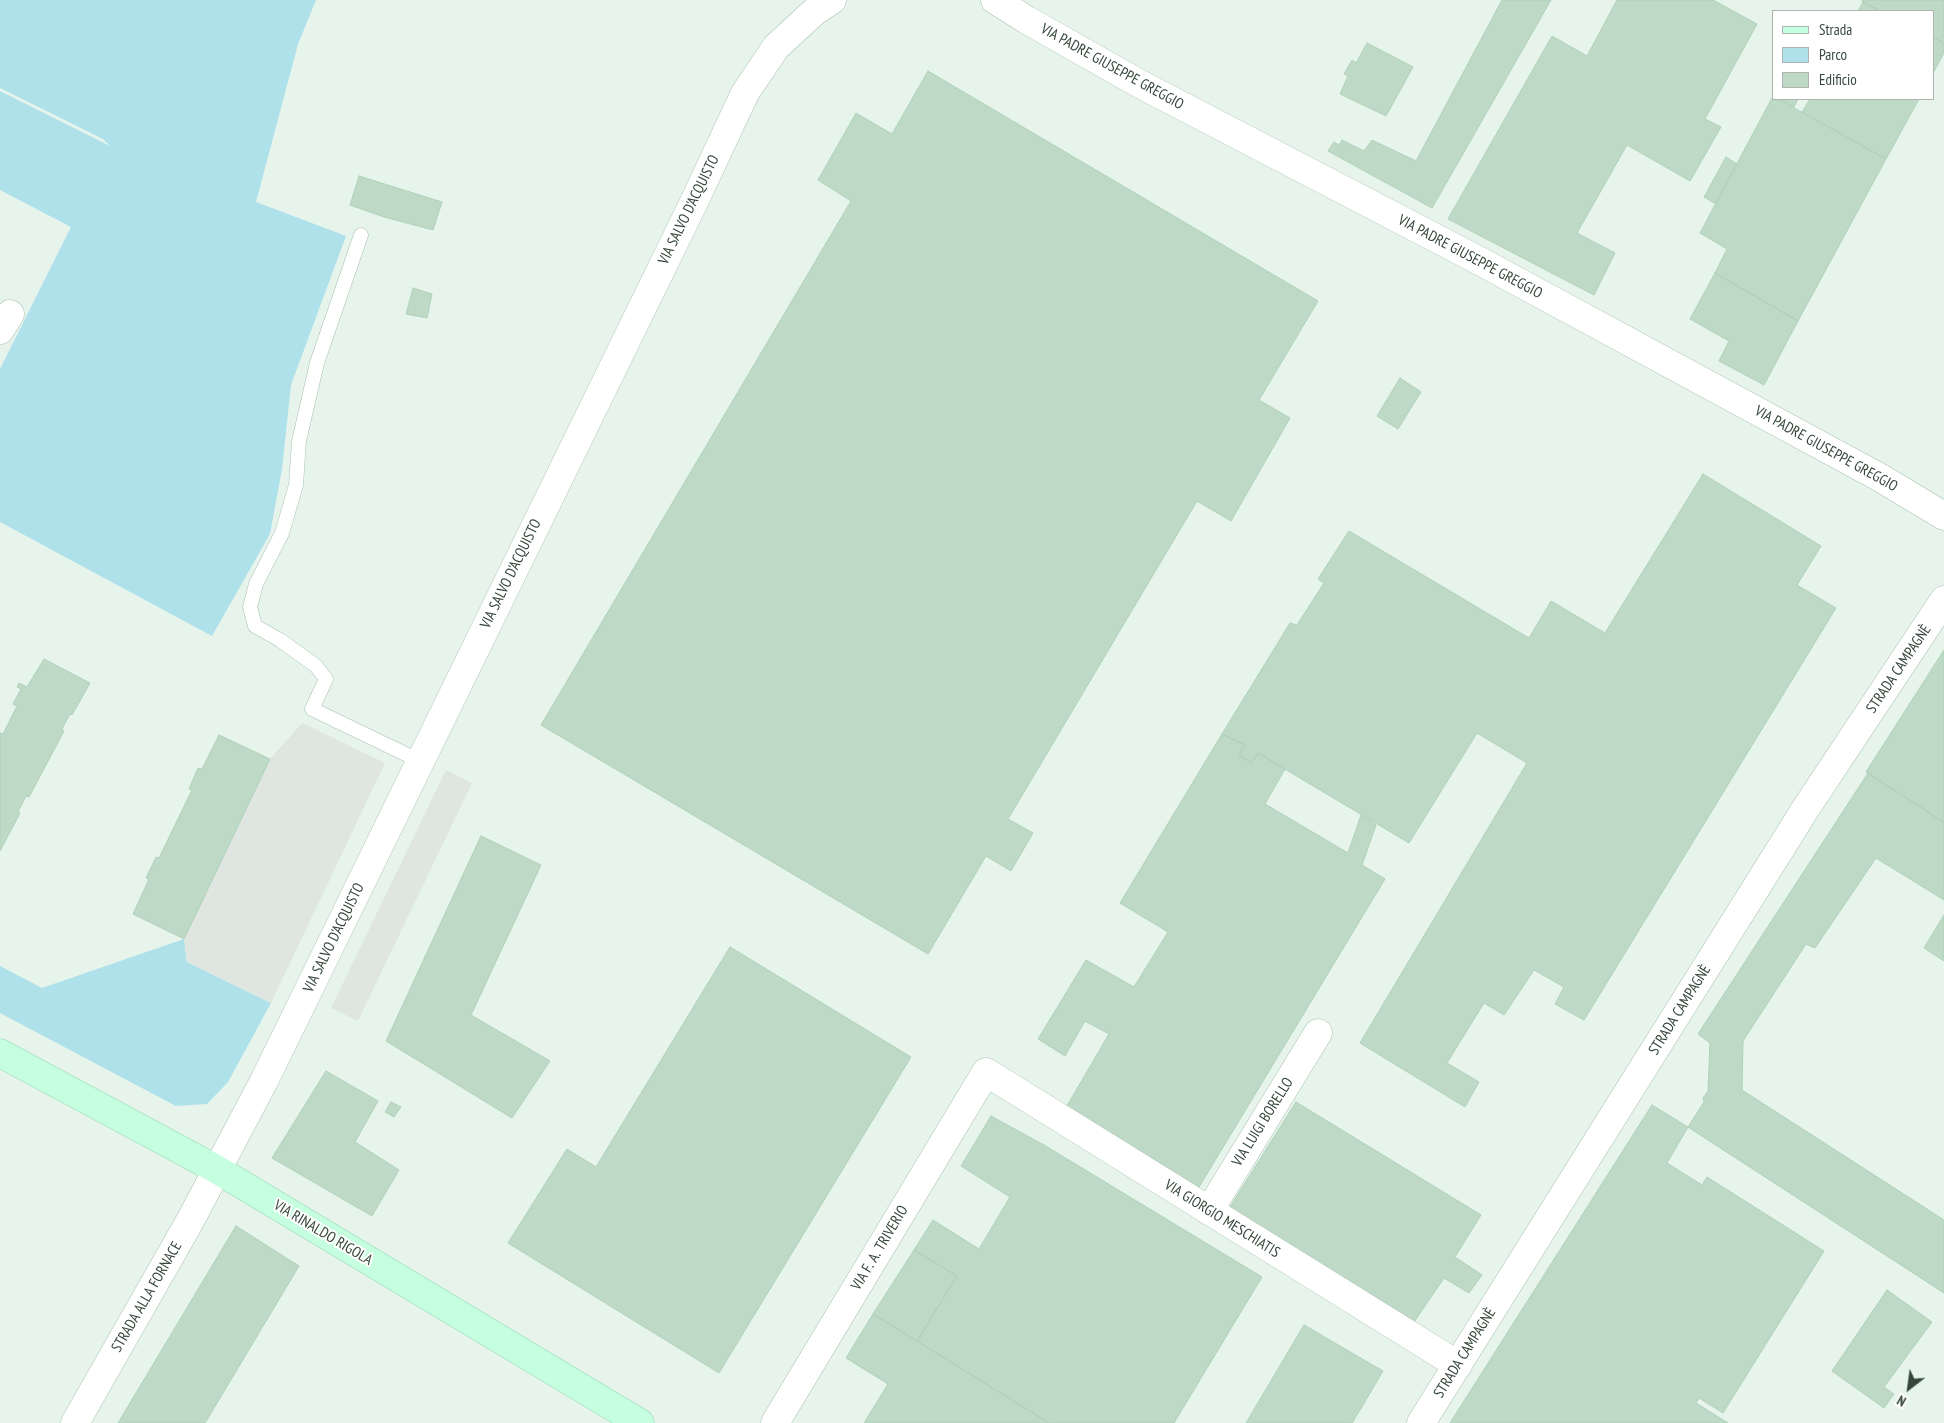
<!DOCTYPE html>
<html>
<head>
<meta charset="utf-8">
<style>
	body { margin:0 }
	#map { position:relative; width:1944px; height:1423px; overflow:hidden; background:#e6f4ec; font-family:"PT Sans Narrow",sans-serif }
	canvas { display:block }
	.legend { position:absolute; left:1772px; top:10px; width:162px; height:90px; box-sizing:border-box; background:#fff; border:1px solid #aeb5b1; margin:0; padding:6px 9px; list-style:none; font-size:15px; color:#35473b }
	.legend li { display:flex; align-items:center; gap:10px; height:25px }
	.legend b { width:25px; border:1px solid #aeb5b1 }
	.north { position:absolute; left:1884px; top:1363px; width:50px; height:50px; -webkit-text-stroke:4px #fff; paint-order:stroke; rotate:210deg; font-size:14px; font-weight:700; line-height:20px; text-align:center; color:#35473b }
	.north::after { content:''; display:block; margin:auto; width:18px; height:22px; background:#35473b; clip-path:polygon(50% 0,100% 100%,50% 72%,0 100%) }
</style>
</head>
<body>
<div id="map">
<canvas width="1944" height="1423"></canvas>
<ul class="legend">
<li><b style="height:6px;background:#c5ffe0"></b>Strada</li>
<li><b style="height:14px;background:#aee1ea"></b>Parco</li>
<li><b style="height:14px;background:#bed9c6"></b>Edificio</li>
</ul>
<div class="north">N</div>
</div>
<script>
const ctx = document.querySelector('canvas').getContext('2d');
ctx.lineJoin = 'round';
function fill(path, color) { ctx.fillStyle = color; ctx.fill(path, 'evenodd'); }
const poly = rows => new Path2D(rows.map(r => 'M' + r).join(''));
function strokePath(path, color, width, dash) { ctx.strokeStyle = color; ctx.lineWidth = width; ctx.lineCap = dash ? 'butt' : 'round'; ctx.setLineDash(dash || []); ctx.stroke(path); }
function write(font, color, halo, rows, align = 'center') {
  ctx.font = font + ' "PT Sans Narrow",sans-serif'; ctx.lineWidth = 4; ctx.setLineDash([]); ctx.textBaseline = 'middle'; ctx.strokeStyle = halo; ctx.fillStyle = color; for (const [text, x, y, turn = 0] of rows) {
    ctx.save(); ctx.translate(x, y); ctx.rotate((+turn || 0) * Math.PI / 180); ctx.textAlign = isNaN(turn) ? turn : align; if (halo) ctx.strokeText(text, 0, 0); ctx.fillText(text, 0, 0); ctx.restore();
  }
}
fill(poly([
	[0,0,316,0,298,44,256,202,346,236,291,385,282,469,270,534,212,636,0,522,0,369,71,227,0,190,0,91,110,146,103,139,0,88],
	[184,939,187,962,271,1003,228,1082,207,1104,176,1106,0,1013,0,966,42,988]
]), '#aee1ea');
fill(poly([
	[302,723,385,763,271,1003,187,962,184,939,270,759],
	[446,770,472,783,358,1021,331,1008]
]), '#dfe5e0');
const building = poly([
	[1502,0,1551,0,1432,208,1328,151,1334,142,1339,145,1342,140,1364,151,1372,140,1416,161,1502,0],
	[1617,0,1713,0,1757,24,1705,119,1721,127,1690,181,1627,145,1577,233,1615,253,1594,295,1448,219,1552,36,1587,56,1617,0],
	[1862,0,1944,0,1944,43,1933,37,1933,11,1881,11,1863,2,1862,0],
	[1863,2,1881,11,1858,11,1863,2],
	[1933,37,1944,43,1944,53,1933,73,1933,37],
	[1367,43,1413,67,1386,116,1340,94,1348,76,1344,74,1352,60,1356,63,1367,43],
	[928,71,1318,301,1259,400,1290,418,1231,521,1197,501,1008,819,1033,833,1011,871,986,856,928,954,541,725,851,201,818,180,856,113,892,134,928,71],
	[1773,96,1773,99,1778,99,1886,159,1798,321,1715,273,1727,249,1700,233,1773,96],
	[1778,99,1798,99,1794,107,1778,99],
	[1810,99,1919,99,1886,159,1802,112,1810,99],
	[1726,157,1737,164,1716,204,1704,197,1726,157],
	[359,176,442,202,433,230,384,217,350,205,359,176],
	[1715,273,1798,321,1764,385,1719,361,1729,341,1690,319,1715,273],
	[413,288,432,294,427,318,406,314,413,288],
	[1400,378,1421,392,1398,429,1377,416,1400,378],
	[1703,474,1821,546,1797,585,1836,608,1584,1020,1555,1004,1564,987,1534,970,1504,1015,1484,1003,1447,1063,1479,1082,1465,1107,1360,1043,1527,763,1477,733,1409,843,1258,753,1252,763,1239,755,1245,745,1222,734,1290,623,1297,625,1324,583,1318,579,1349,531,1529,638,1551,601,1605,633,1703,474],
	[1944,650,1944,822,1866,772,1944,650],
	[44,659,90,683,72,715,70,714,62,729,64,731,29,797,26,796,18,812,20,813,0,851,0,733,3,734,17,706,13,704,21,689,17,687,19,683,27,687,44,659],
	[1222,734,1245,745,1239,755,1252,763,1258,753,1285,769,1265,804,1348,853,1361,815,1376,825,1362,865,1385,879,1196,1192,1064,1111,1109,1034,1085,1021,1065,1056,1038,1039,1086,960,1134,987,1168,932,1120,903,1222,734],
	[219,735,270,759,184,939,133,914,149,879,146,878,156,857,159,858,192,790,189,789,198,768,202,769,219,735],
	[1868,773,1944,823,1944,900,1876,858,1815,948,1806,944,1743,1041,1742,1090,1944,1220,1944,1293,1688,1127,1704,1102,1703,1098,1708,1091,1710,1043,1698,1034,1868,773],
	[481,836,541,865,471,1015,550,1061,512,1118,386,1041,481,836],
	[1944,915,1944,961,1924,948,1944,915],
	[730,947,911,1057,719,1373,508,1243,567,1149,596,1167,730,947],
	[326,1071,378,1101,355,1142,399,1170,372,1216,272,1158,326,1071],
	[391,1102,401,1107,394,1117,385,1112,391,1102],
	[1296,1102,1481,1215,1455,1257,1482,1275,1469,1293,1444,1278,1412,1325,1228,1210,1296,1102],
	[1652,1105,1688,1127,1667,1163,1702,1185,1707,1177,1824,1251,1723,1413,1699,1398,1696,1403,1728,1423,1450,1423,1652,1105],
	[991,1116,1044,1145,1262,1277,1174,1423,1049,1423,917,1341,957,1276,914,1250,933,1220,979,1249,1010,1197,961,1166,991,1116],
	[236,1226,299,1266,205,1423,118,1423,236,1226],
	[914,1250,957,1276,917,1341,873,1314,914,1250],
	[1887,1290,1932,1322,1884,1387,1894,1394,1884,1408,1832,1371,1887,1290],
	[873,1314,917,1341,1049,1423,864,1423,888,1384,846,1358,873,1314],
	[1304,1325,1383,1371,1363,1405,1352,1423,1246,1423,1304,1325]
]);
fill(building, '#bed9c6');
strokePath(building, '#aed1b9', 1);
const lane = poly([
	[361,235,317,363,299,441,296,485,282,533,256,584,250,607,255,626,280,640,316,666,326,679,312,709,420,761]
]);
const street = poly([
	[995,0,1027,20,1140,84,1476,259,1879,477,1944,516],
	[0,330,10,314],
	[1209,1211,1318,1033],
	[75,1423,190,1221,264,1081,694,202,745,93,776,47,815,11,832,0],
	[775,1423,986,1072,1458,1365],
	[1421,1423,1806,808,1944,600]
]);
const secondary = poly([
	[0,1053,216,1169,640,1423]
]);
strokePath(lane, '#a9c0b1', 15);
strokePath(street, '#a9c0b1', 29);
strokePath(secondary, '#95d6b1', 29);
strokePath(lane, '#fff', 14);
strokePath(street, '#fff', 28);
strokePath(secondary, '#c5ffe0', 28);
write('15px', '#35473b', '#fff', [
	["VIA PADRE GIUSEPPE GREGGIO",1112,67,29],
	["VIA SALVO D'ACQUISTO",689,210,-64],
	["VIA PADRE GIUSEPPE GREGGIO",1470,257,28],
	["VIA PADRE GIUSEPPE GREGGIO",1826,449,29],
	["VIA SALVO D'ACQUISTO",511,574,-64],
	["STRADA CAMPAGNÈ",1899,669,-56],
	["VIA SALVO D'ACQUISTO",334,938,-64],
	["STRADA CAMPAGNÈ",1680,1010,-58],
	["VIA LUIGI BORELLO",1263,1122,-58],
	["VIA GIORGIO MESCHIATIS",1222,1219,32],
	["VIA RINALDO RIGOLA",323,1233,31],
	["VIA F. A. TRIVERIO",880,1248,-59],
	["STRADA ALLA FORNACE",147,1297,-60],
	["STRADA CAMPAGNÈ",1465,1353,-58]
]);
</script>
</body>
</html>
